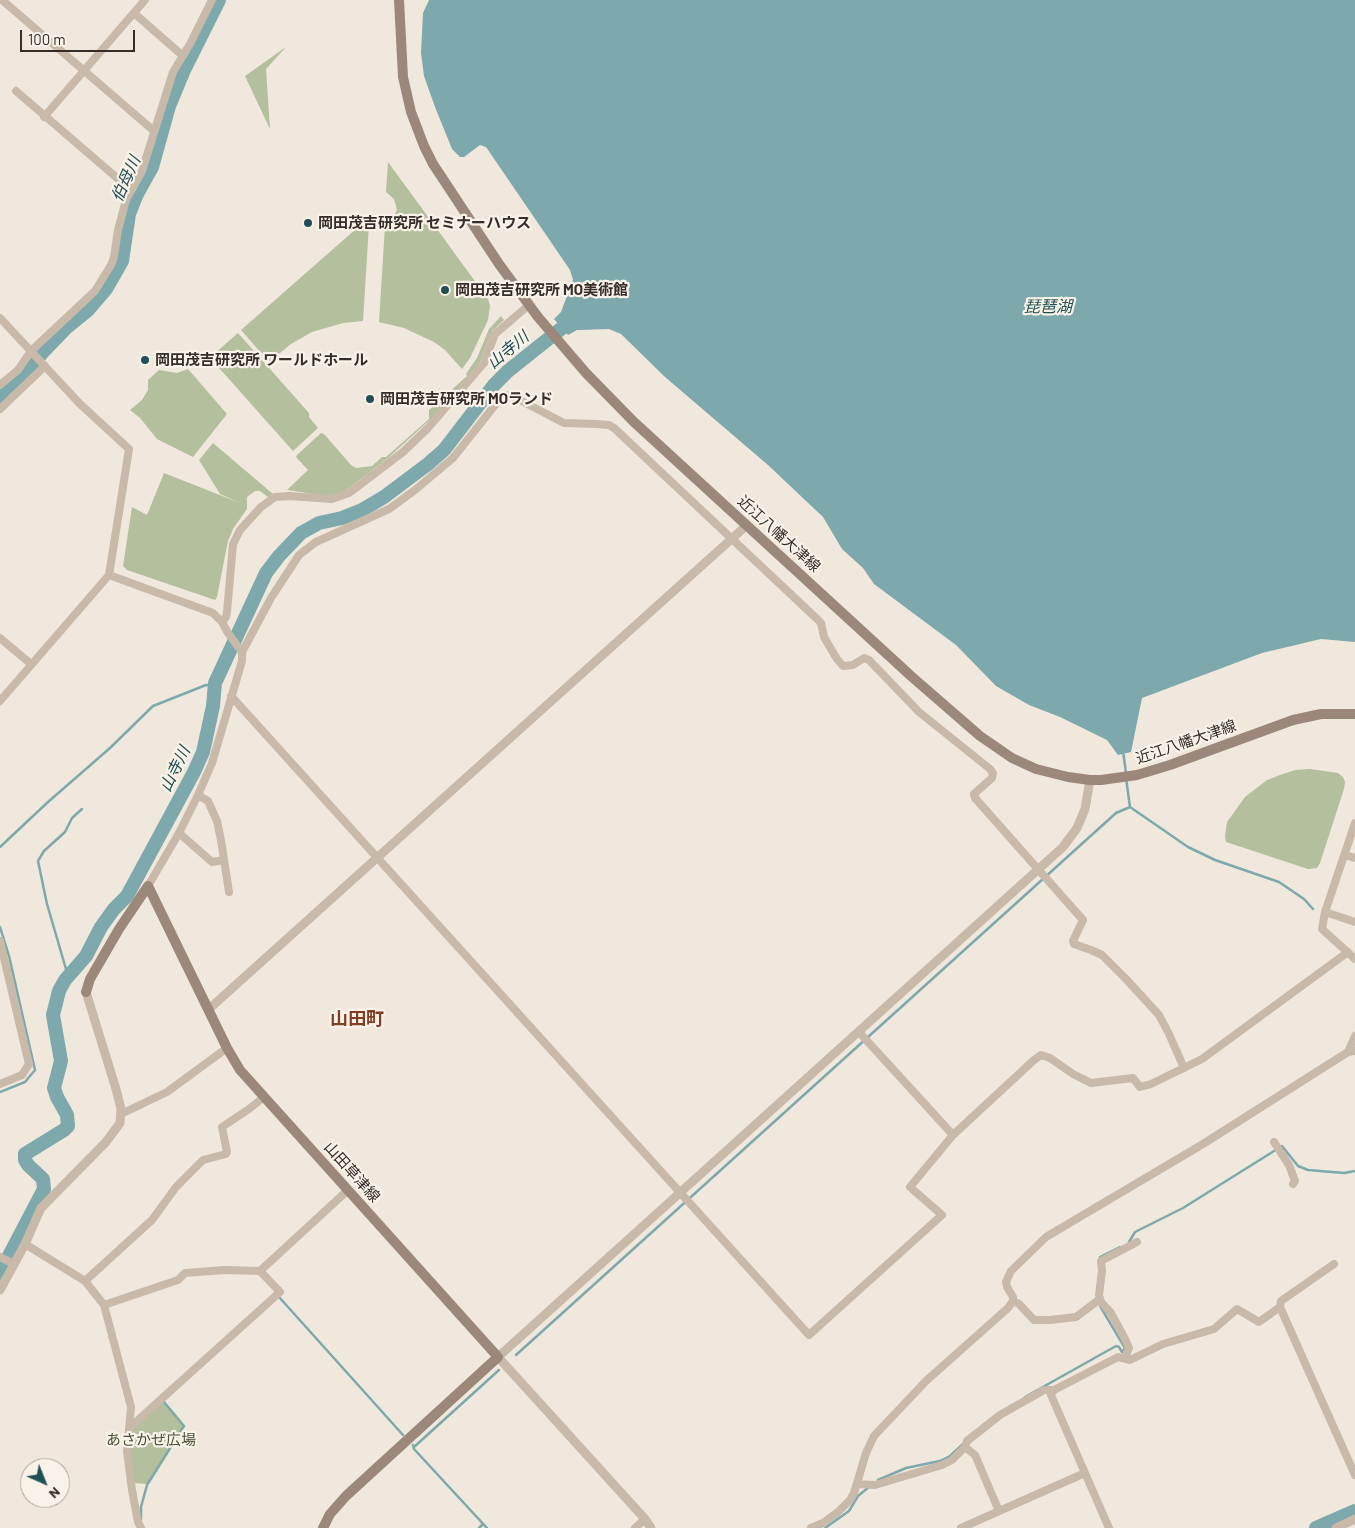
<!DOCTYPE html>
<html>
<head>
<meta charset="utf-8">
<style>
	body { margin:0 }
	#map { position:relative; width:1355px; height:1528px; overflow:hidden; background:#f1e8dd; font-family:Barlow,sans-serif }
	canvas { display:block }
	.north { position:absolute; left:20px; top:1458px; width:50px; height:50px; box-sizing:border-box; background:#f9f2e9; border:1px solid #aba39c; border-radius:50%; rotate:136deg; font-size:14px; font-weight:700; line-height:20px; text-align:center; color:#362d29 }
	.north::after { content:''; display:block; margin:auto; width:18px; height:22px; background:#205055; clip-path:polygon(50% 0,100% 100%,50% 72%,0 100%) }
	.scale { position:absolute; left:20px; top:30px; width:115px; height:22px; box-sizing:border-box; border:2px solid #362d29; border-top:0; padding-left:6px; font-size:15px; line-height:18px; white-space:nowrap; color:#362d29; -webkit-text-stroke:4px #f9f2e9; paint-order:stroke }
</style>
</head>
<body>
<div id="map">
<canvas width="1355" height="1528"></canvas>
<div class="north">N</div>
<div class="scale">100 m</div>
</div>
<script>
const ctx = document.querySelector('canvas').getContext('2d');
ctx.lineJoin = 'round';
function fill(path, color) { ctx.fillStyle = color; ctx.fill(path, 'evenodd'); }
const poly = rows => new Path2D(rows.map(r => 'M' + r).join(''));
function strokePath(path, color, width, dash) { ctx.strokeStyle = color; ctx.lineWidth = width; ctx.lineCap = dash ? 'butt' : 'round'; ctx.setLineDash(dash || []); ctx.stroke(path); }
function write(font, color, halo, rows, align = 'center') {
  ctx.font = font + ' Barlow,"Noto Sans JP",sans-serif'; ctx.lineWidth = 4.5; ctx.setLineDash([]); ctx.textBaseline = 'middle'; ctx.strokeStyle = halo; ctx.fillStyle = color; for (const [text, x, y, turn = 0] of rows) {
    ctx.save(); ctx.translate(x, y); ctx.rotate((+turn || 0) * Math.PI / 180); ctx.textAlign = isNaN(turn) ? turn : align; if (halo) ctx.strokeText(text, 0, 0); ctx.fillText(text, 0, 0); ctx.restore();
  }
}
fill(poly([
	[286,47,266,69,270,129,245,76],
	[388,162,488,299,490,306,488,320,470,358,462,369,445,350,434,342,404,328,379,322,385,226,392,220,397,210,394,199,386,192],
	[365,221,369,225,363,321,343,323,312,332,291,344,269,362,241,330],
	[501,316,504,320,492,331,480,362,433,417,388,458,345,491,336,494,327,496,287,490,308,470,296,457,297,455,321,433,324,434,351,465,356,468,372,466,382,457,386,457,429,419,429,410,467,376,466,374,477,358,489,329],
	[238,333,309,413,309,417,318,428,293,451,212,360,214,354],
	[188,369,227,414,193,457,157,439,140,418,130,410,142,400,148,390,148,380,159,370,177,373],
	[213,443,273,494,268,497,260,491,255,491,247,497,247,509,233,529,228,541,217,597,215,600,127,570,123,566,132,507,147,515,164,473,240,503,220,494,199,460],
	[1310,769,1338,773,1343,777,1345,782,1344,789,1320,863,1317,868,1308,869,1226,842,1225,836,1227,822,1245,797,1267,780,1280,775,1295,770],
	[162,1402,164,1402,184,1426,147,1484,133,1483,130,1444,133,1429]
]), '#b3bf9d');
fill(poly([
	[429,0,1355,0,1355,642,1321,639,1262,653,1142,698,1131,752,1118,755,1107,740,1060,717,1029,705,996,686,956,645,874,584,863,568,842,549,823,517,768,465,665,377,621,334,609,329,582,330,577,330,568,335,554,319,561,312,573,280,570,270,486,147,480,145,464,157,460,157,452,149,435,107,424,76,421,53,423,13]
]), '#7da9ac');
strokePath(poly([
	[1123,751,1126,773],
	[1126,778,1130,807],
	[1130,807,1188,847,1215,860,1279,882,1304,899,1313,909],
	[0,847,48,802,110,748,153,706,206,685,215,686],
	[0,927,9,956,35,1070,25,1082,0,1092],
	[68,976,47,904,38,861,44,851,65,832,72,818,82,809],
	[1129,1242,1135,1232,1183,1208,1282,1146,1298,1166,1308,1170,1344,1173,1355,1171],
	[1100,1259,1100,1257,1120,1247],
	[279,1297,403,1435],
	[516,1355,1116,813,1130,807],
	[1025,1397,1116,1346,1119,1347,1122,1352,1125,1348,1100,1306],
	[413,1445,414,1449,487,1528],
	[414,1447,499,1370],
	[878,1480,906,1468,940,1461,950,1456,963,1444],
	[141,1519,141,1507,147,1485,184,1426,164,1402],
	[479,1528,483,1524],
	[825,1528,849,1511,858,1496,869,1487]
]), '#7da9ac', 2.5);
strokePath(poly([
	[0,396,24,375,42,353,67,327,88,310,106,289,122,261,129,214,137,194,152,167,169,106,184,70,219,0],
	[0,1273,44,1189,43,1179,28,1165,25,1160,25,1154,64,1130,68,1126,67,1115,57,1097,54,1088,61,1061,53,1015,59,991,65,980,86,956,101,927,114,909,127,896,194,772,203,752,213,706,215,683,266,573,279,556,301,533,319,523,342,518,362,510,384,497,428,464,444,450,494,385,508,371,562,328,573,312],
	[1316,1528,1355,1511]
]), '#7da9ac', 14);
strokePath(poly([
	[2,0,154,131],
	[134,13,183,56],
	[16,91,131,190],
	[44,117,145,0],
	[0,318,80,404,129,449,109,575,0,701],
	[0,385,18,370,31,351,95,291,111,265,114,257,118,230,126,200,142,171,173,72,190,44,212,0],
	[0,409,45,366],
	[109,575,213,613,222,622,228,633,242,652],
	[222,622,226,617,227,612,233,544,240,530,261,507,275,497,289,496,332,499,349,493,403,452,428,428,484,363,495,334,529,305],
	[0,638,31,664],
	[231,696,809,1335,942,1215,910,1187,953,1135,1034,1060,1041,1055,1050,1058,1073,1074,1091,1083,1133,1078,1140,1087,1151,1084,1202,1059,1348,952],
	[198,795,208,801,217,821,221,840,229,892],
	[1355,823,1325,912,1322,929,1355,959],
	[179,833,212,862,224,860],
	[1345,855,1355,858],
	[148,886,179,833,198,795,212,763,242,661,242,652,271,598,299,555,316,542,389,509,415,490,453,458,499,400,505,395,512,396,564,423,597,424,609,425,614,428,815,617,821,623,824,637,831,649,837,659,843,666,853,665,864,658,869,660,919,712,990,769,993,773,992,778,974,794,975,798,1083,920,1073,941,1074,944,1091,950,1102,955,1126,979,1159,1015,1169,1034,1184,1068],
	[1325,912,1355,922],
	[0,941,29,1064,22,1075,0,1084],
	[859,1032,953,1135],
	[1348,1052,1355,1036],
	[121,1114,167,1092,227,1048],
	[1274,1142,1289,1165,1295,1181,1293,1184],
	[25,1244,85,1281,104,1305,131,1407,127,1451,132,1490,138,1522,141,1528],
	[0,1257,14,1264],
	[1334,1264,1281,1301,1280,1307,1355,1475],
	[260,1271,348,1190],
	[85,1281,152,1220,176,1187,203,1160,226,1154,227,1152,222,1127,249,1109,264,1097],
	[1013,1301,1019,1304,1034,1320,1050,1320,1076,1317,1100,1299],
	[104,1305,178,1280,185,1273,224,1270,260,1271,280,1292,137,1421,130,1426],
	[1125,1358,1129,1348,1126,1341,1111,1313,1101,1302,1099,1295,1102,1271,1101,1261,1137,1242],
	[965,1447,975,1455,999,1511],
	[857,1484,875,1485,942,1465,952,1460,965,1447,967,1441,1000,1415,1044,1390,1054,1390],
	[635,1528,645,1519],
	[811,1528,823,1523,838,1512,850,1500,854,1493,866,1453,874,1436,926,1381,1008,1308,1013,1301,1013,1297,1007,1287,1006,1282,1011,1271,1046,1237,1203,1144,1348,1052,1355,1051],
	[961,1528,1085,1473],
	[1109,1528,1051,1395,1054,1390,1118,1357,1130,1360,1163,1344,1214,1329,1237,1309,1259,1322,1280,1307]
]), '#c8b9a9', 8);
strokePath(poly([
	[209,1009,747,525],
	[0,1290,25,1244,41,1208,106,1142,120,1123,121,1109,116,1089,86,992],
	[651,1528,645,1519,498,1357,1063,847,1077,828,1085,809,1090,780],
	[1336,1528,1355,1519]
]), '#c8b9a9', 9);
strokePath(poly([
	[399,0,403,77,411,112,424,146,433,164,499,264,538,317,586,373,634,422,911,676,980,736,1012,758,1036,769,1068,777,1090,780,1101,780,1137,775,1170,765,1293,720,1321,714,1355,714],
	[148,886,227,1048,240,1070,498,1357,346,1496,330,1514,323,1528],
	[86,992,90,979,119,929,148,886]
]), '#9c887b', 10);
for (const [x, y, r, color] of [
	[308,223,5,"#205055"],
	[445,290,5,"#205055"],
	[145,360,5,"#205055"],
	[370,399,5,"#205055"]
]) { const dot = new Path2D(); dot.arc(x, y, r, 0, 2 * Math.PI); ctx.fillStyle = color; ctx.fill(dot); strokePath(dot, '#f9f2e9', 2); }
write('bold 15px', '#362d29', '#f9f2e9', [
	["岡田茂吉研究所 セミナーハウス",318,223],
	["岡田茂吉研究所 MO美術館",455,290],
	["岡田茂吉研究所 ワールドホール",155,360],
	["岡田茂吉研究所 MOランド",380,399]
], 'left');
write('15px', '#362d29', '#f9f2e9', [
	["近江八幡大津線",779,534,42],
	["近江八幡大津線",1186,742,-19],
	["山田草津線",352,1172,48]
]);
write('15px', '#44532e', '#f9f2e9', [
	["あさかぜ広場",151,1440]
]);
write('italic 16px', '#205055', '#f9f2e9', [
	["伯母川",126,179,-66],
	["琵琶湖",1048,307],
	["山寺川",508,350,-40],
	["山寺川",175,769,-64]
]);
write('bold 18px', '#813f26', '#f9f2e9', [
	["山田町",357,1019]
]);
</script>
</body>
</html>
